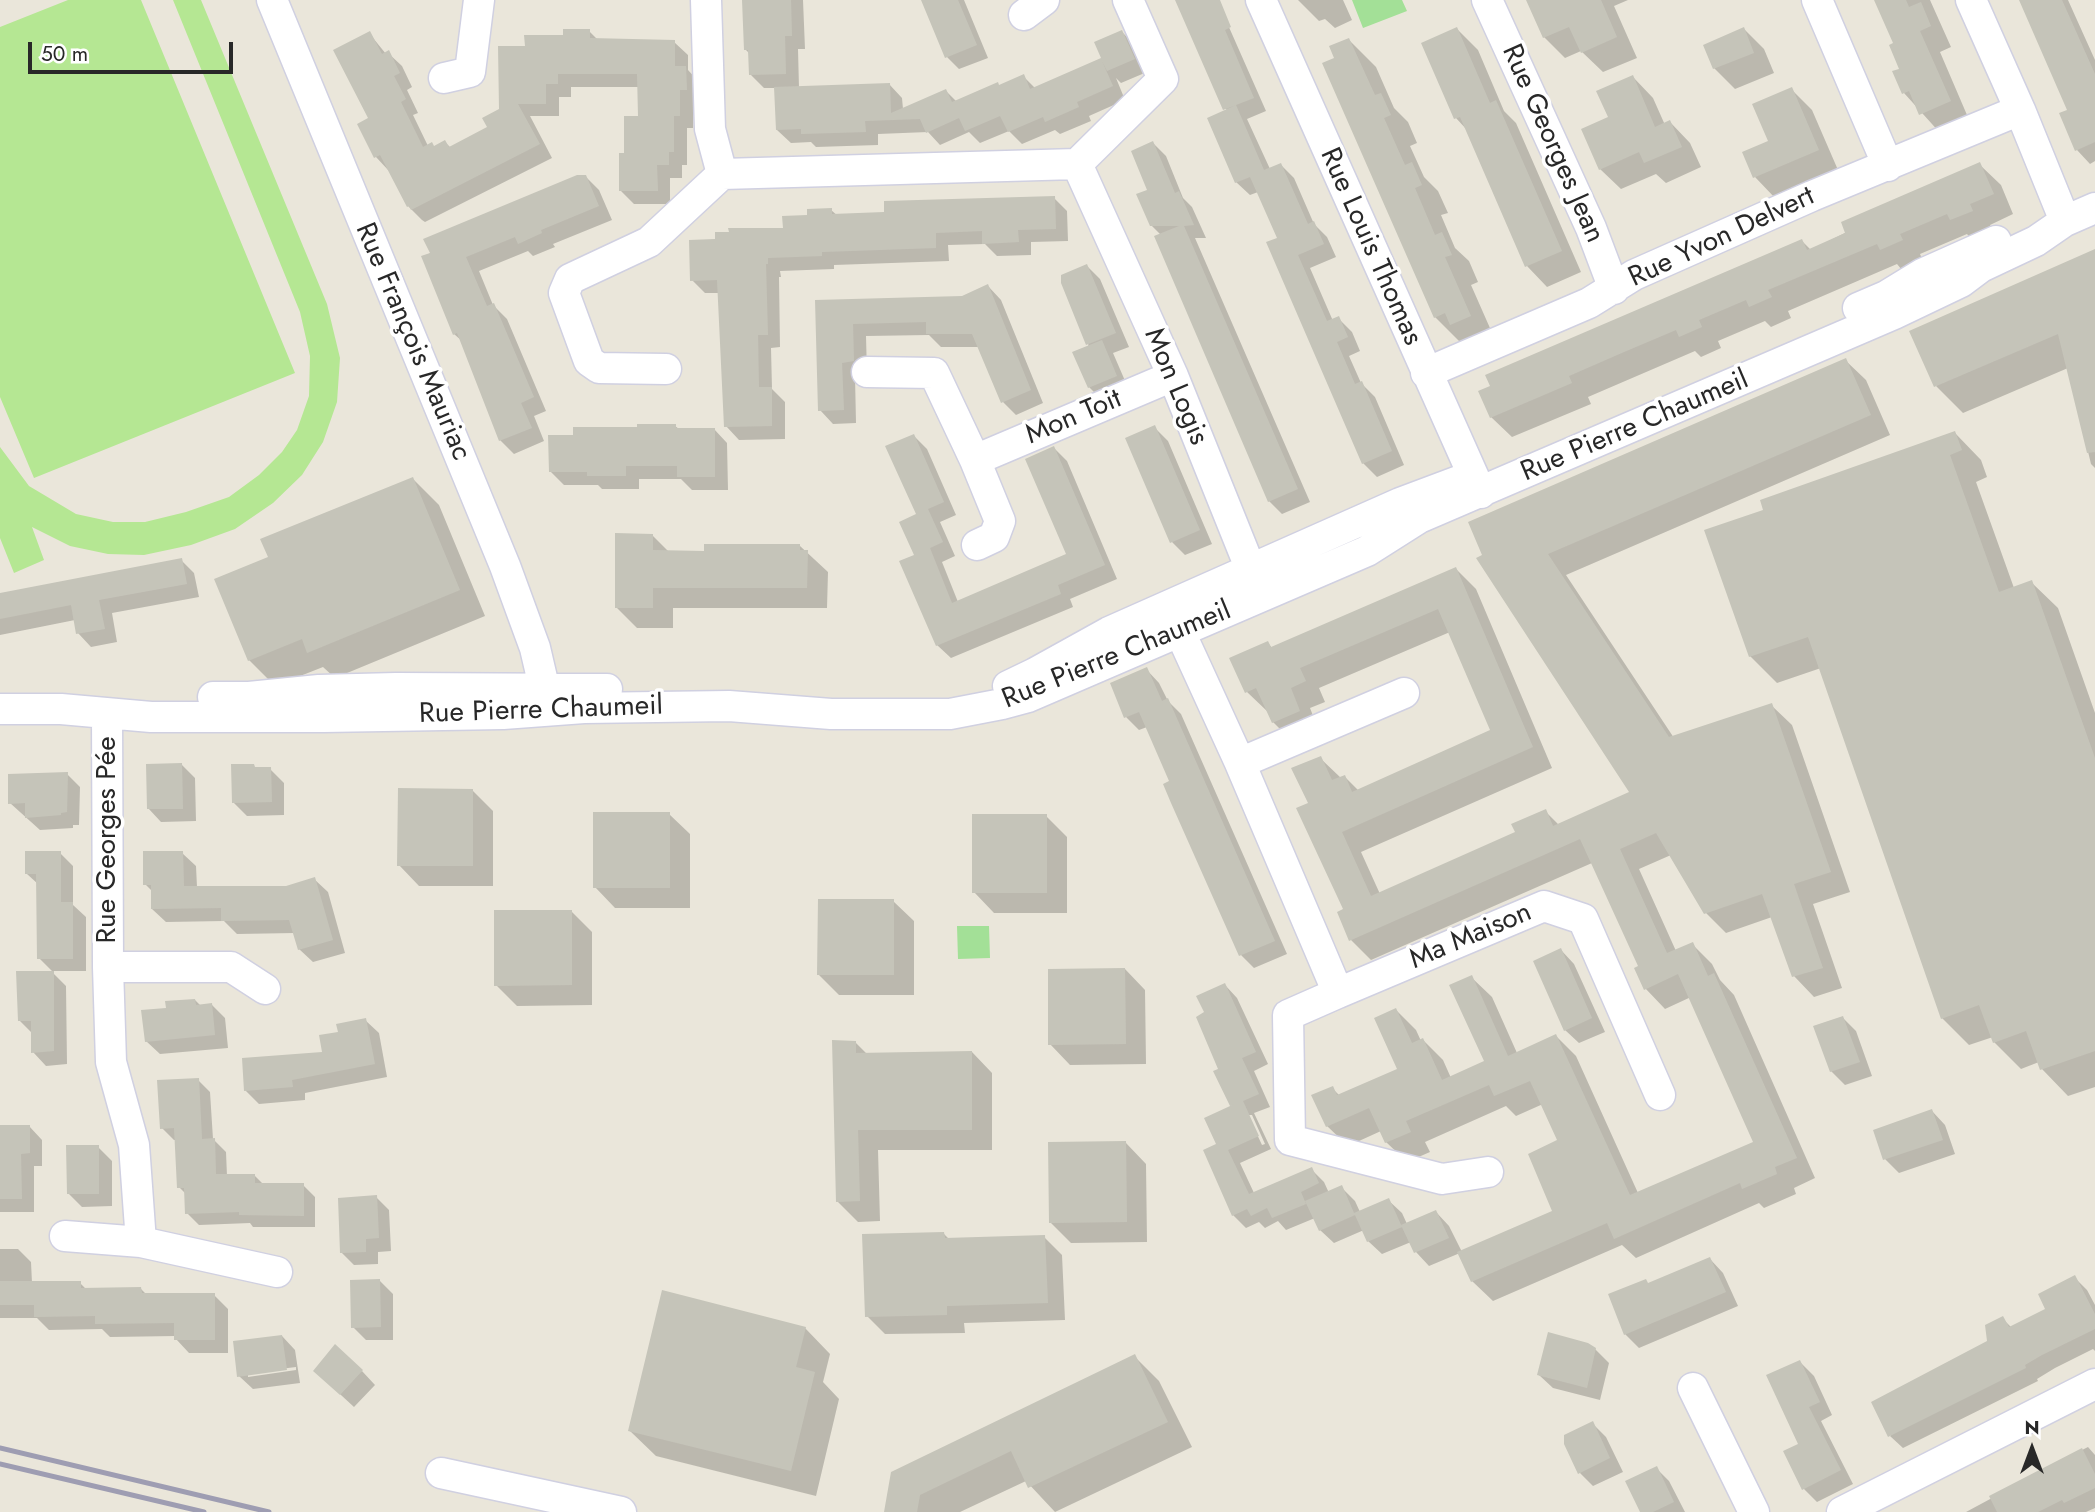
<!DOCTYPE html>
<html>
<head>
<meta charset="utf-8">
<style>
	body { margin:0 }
	#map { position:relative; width:2095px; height:1512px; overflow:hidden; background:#eae6da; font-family:Jost,sans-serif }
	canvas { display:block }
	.north { position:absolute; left:1997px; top:1414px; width:70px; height:70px; -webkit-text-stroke:5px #fff; paint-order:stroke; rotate:0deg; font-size:19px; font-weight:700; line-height:28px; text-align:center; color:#282828 }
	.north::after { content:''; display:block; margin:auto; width:24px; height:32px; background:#282828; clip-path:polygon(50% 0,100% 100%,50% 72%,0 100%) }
	.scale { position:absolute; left:28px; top:42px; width:205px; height:32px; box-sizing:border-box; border:4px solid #282828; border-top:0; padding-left:9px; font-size:21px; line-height:24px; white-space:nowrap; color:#282828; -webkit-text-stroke:5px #fff; paint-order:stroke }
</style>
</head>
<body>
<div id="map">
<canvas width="2095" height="1512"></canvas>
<div class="north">N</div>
<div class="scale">50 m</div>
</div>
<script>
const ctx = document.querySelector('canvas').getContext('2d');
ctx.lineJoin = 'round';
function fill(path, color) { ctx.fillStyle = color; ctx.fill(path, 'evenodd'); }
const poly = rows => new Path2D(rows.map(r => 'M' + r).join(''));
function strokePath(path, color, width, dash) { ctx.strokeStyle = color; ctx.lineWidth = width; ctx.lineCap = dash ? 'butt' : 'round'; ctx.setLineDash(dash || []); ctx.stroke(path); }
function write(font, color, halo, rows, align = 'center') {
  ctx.font = font + ' Jost,sans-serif'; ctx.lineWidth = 7; ctx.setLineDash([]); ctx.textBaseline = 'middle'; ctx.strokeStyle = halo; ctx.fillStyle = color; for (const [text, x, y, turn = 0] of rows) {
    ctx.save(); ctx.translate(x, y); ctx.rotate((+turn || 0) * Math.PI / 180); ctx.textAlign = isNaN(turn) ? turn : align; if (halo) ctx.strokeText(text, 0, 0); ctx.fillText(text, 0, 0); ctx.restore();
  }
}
fill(poly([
	[1352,0,1402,0,1407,11,1363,28],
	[957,926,989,926,990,958,958,959]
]), '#a3e097');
fill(poly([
	[68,0,141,0,295,373,34,478,0,397,0,27],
	[173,0,201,0,327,304,340,358,337,402,323,442,302,475,273,503,235,529,191,545,144,555,108,554,70,546,32,527,44,560,14,573,0,538,0,447,29,486,76,514,113,522,145,522,186,512,229,497,259,475,282,452,297,430,309,396,310,356,300,312]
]), '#b5e793');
fill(poly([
	[744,0,803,0,805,49,798,49,799,88,889,84,902,98,903,109,946,91,957,102,1024,77,1035,88,1103,59,1122,32,1135,45,1147,72,1121,83,1116,78,1125,100,1089,116,1091,121,1060,134,1055,130,1022,144,1009,131,980,143,969,132,940,145,928,132,878,134,878,145,816,147,811,142,791,143,777,130,776,88,764,88,751,75,750,54,745,49],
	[923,0,964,0,988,58,959,69,947,57],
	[1177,0,1217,0,1266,111,1247,119,1270,169,1281,165,1294,178,1314,224,1327,237,1336,257,1310,268,1333,321,1338,318,1352,332,1360,351,1349,356,1361,383,1375,397,1404,465,1377,477,1363,463,1279,238,1258,192,1250,195,1236,182,1227,111],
	[1298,0,1343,0,1352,20,1335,28,1325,19,1319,21],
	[1528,0,1628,0,1614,6,1637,58,1603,72,1581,51,1565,58,1544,37],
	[1876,0,1930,0,1951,47,1940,52,1970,122,1941,134,1904,93,1894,72,1902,70,1896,44],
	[2021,0,2068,0,2095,60,2095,161,2090,164,2077,150,2070,111],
	[1457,29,1478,50,1504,111,1516,123,1581,272,1547,287,1527,266,1467,130,1456,118],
	[1744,29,1764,49,1774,73,1735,89,1714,68],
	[589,31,598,40,674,42,688,55,688,70,699,82,699,103,693,103,693,128,687,128,687,165,682,165,682,178,670,178,670,204,634,204,621,191,626,155,640,118,639,87,571,87,571,97,559,97,559,116,530,116,552,158,425,222,422,220,408,206,389,171,376,157,359,125,371,119,369,33,386,54,388,53,402,66,412,87,407,90,418,113,413,115,428,146,435,148,445,142,451,148,489,127,501,110,526,48],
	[1349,40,1376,67,1394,108,1408,122,1417,143,1410,146,1424,177,1438,191,1448,213,1441,215,1455,248,1469,261,1478,282,1471,285,1497,344,1463,345,1435,317,1325,64,1336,59],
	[1633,77,1653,98,1665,125,1670,122,1690,143,1701,167,1666,183,1656,174,1621,189,1600,169,1610,118],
	[1791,89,1812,110,1838,170,1775,198,1755,177,1744,153,1770,142],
	[1153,143,1166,156,1183,198,1192,207,1206,238,1195,238,1310,502,1282,514,1269,501,1161,235,1151,225,1150,191],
	[1980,165,2001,185,2013,214,1990,225,1993,231,1972,240,1967,234,1920,254,1923,261,1902,270,1897,264,1788,311,1791,318,1771,327,1765,321,1718,341,1721,348,1701,357,1695,351,1588,397,1591,404,1512,437,1491,417,1802,241,1811,250],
	[585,176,599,190,612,220,553,244,555,247,533,256,528,251,479,271,493,305,507,319,546,411,534,416,544,441,514,454,500,440,462,341,454,334,423,257],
	[1054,198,1067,211,1068,241,1031,242,1031,255,997,256,985,244,948,245,949,261,834,265,834,269,780,271,781,277,779,277,780,347,771,348,772,389,785,402,785,439,739,440,726,426,719,293,705,293,692,280,717,240,785,229,809,216,831,210,838,216,886,214],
	[2095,250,2095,468,2091,464,2068,368,1963,413,1936,386],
	[1087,266,1100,279,1129,347,1113,353,1129,390,1103,401,1089,387],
	[988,286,1001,300,1043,403,1016,415,1003,402,979,347,941,347,929,335,866,336,867,374,855,376,856,423,833,424,820,410,817,302,962,297],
	[1845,360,1866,380,1890,435,1566,575,1674,738,1771,705,1792,725,1850,892,1813,904,1842,988,1814,997,1794,976,1772,917,1726,933,1706,913,1671,855,1639,869,1676,951,1692,944,1712,964,1720,980,1734,995,1815,1178,1794,1188,1796,1194,1764,1208,1759,1203,1636,1258,1622,1245,1493,1301,1472,1281,1460,1253,1429,1266,1416,1252,1411,1242,1382,1254,1368,1241,1364,1230,1334,1243,1320,1230,1315,1218,1286,1230,1278,1221,1265,1228,1259,1222,1246,1228,1233,1215,1218,1145,1233,1107,1220,1070,1206,1013,1225,985,1237,998,1268,1064,1254,1071,1270,1107,1254,1113,1271,1149,1240,1163,1254,1193,1311,1169,1324,1182,1329,1193,1341,1187,1355,1201,1360,1212,1388,1200,1402,1213,1407,1224,1436,1212,1449,1226,1462,1252,1555,1212,1559,1141,1543,1104,1516,1116,1506,1106,1425,1142,1430,1152,1407,1162,1386,1142,1381,1131,1348,1146,1327,1126,1332,1088,1340,1096,1400,1070,1396,1010,1416,1030,1421,1041,1423,1040,1443,1060,1451,1078,1486,1062,1471,977,1492,997,1517,1053,1556,1036,1576,1056,1638,1193,1756,1143,1691,997,1665,1009,1645,988,1640,967,1592,863,1371,960,1351,940,1320,758,1341,778,1345,777,1359,791,1493,730,1450,632,1319,688,1325,702,1310,708,1319,731,1293,742,1273,722,1268,712,1247,692,1232,659,1268,643,1272,648,1456,569,1476,589,1552,768,1361,852,1380,894,1517,833,1546,812,1559,825,1632,793,1478,559],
	[1248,1115,1252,1115,1265,1144,1262,1145],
	[675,426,679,429,714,429,727,443,728,490,692,490,681,479,639,479,639,489,602,489,598,485,564,485,550,471],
	[1155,428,1168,441,1212,544,1185,555,1172,542],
	[1955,433,1981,460,1987,477,1976,482,2014,588,2031,582,2058,608,2095,713,2095,1087,2068,1096,2042,1069,2039,1062,2021,1069,1994,1042,1993,1037,1969,1045,1942,1018,1821,668,1777,683,1750,656,1765,511],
	[914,436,927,449,956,515,940,522,955,556,942,562,958,602,1069,555,1054,448,1067,461,1117,579,1070,599,1073,607,951,658,937,645,916,556,918,515],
	[413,479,439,505,485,616,335,678,323,667,275,686,249,660,270,558],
	[653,536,669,552,706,552,800,546,828,572,827,608,673,608,673,628,637,628,616,607],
	[181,560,194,573,199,597,112,613,117,642,91,647,78,633,75,620,0,635,0,595],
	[1146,669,1159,683,1168,701,1181,714,1287,954,1254,968,1241,955,1172,782,1147,727,1139,730,1126,717],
	[182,765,195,778,196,821,161,822,148,808],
	[257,769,270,769,284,783,284,815,247,816,233,802],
	[67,774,80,787,79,825,73,825,73,828,40,830,10,803],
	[473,791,493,811,493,886,419,886,399,865],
	[669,814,690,834,690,908,615,908,595,887],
	[1046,816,1067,837,1067,913,994,913,974,892],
	[60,853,73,866,73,905,86,917,86,971,52,971,39,958,38,884,27,874],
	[182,853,196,866,197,887,286,887,314,879,328,892,345,953,313,962,299,949,295,933,237,934,224,921,166,922,152,909,153,892,145,884],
	[893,901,914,921,914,995,839,995,819,975],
	[571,911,592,932,592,1005,517,1006,496,985],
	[1561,950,1574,964,1605,1032,1579,1043,1565,1030],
	[1125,969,1145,990,1146,1064,1070,1065,1050,1044],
	[53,973,66,986,67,1064,46,1066,33,1052,33,1034,19,1020],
	[195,1000,201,1006,212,1005,225,1018,228,1048,160,1054,146,1041,168,1010],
	[1843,1018,1856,1031,1872,1076,1845,1085,1831,1071],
	[365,1020,379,1033,387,1077,305,1093,305,1100,259,1104,245,1090,324,1053,340,1033],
	[855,1042,867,1054,972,1052,992,1073,992,1150,878,1150,880,1221,858,1222,837,1201],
	[198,1080,210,1092,213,1139,226,1152,227,1176,255,1176,263,1184,303,1185,315,1197,315,1227,253,1227,250,1223,199,1225,187,1213,186,1194,179,1187,176,1140,174,1140,162,1128],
	[1932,1111,1945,1125,1955,1154,1899,1173,1885,1159,1875,1131],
	[29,1126,42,1140,42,1166,34,1166,34,1212,0,1212,0,1127],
	[1126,1143,1146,1164,1147,1242,1071,1243,1051,1223],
	[98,1147,112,1161,112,1206,82,1207,68,1193],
	[376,1197,389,1210,391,1251,378,1252,378,1264,354,1265,341,1252],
	[944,1234,950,1240,1044,1237,1062,1255,1065,1320,964,1323,965,1333,885,1334,867,1316],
	[0,1249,18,1249,31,1262,32,1283,80,1283,87,1290,141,1289,147,1295,214,1295,228,1309,228,1353,189,1353,176,1339,176,1336,110,1337,102,1329,49,1330,37,1318,0,1318],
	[1710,1259,1723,1273,1738,1306,1639,1348,1625,1334,1649,1284],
	[2074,1277,2087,1290,2095,1305,2095,1351,2093,1349,2055,1368,2037,1379,2038,1381,1903,1448,1890,1436,1989,1342,2002,1318,2011,1327,2047,1309],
	[380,1281,393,1294,393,1340,366,1340,353,1327],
	[805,1328,830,1354,823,1382,839,1399,816,1496,656,1456,630,1431],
	[282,1336,295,1350,300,1383,253,1389,239,1376],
	[296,1367,296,1370,248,1377,248,1373],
	[1595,1349,1609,1363,1600,1400,1553,1388,1539,1375],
	[1134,1356,1159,1381,1192,1447,1055,1512,1026,1481,960,1512,886,1512],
	[1800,1362,1814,1376,1832,1415,1821,1421,1853,1484,1817,1502,1804,1489,1800,1445],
	[362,1371,375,1385,354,1407,329,1384],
	[1592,1423,1606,1437,1623,1472,1593,1486,1580,1473],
	[2088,1447,2095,1455,2095,1508,2086,1512,1966,1512,1992,1498,1991,1496],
	[1656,1468,1669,1481,1685,1512,1642,1512]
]), '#0003');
fill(poly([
	[742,0,791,0,792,36,785,36,786,74,749,75,748,50,744,50],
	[921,0,958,0,977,45,945,58],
	[1175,0,1220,0,1231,27,1225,30,1254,98,1223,110],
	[1526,0,1601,0,1617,37,1581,53,1569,27,1543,38],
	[1874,0,1906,0,1909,7,1921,2,1931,26,1920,31,1951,101,1919,115,1909,91,1902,94,1892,71,1899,69,1889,45,1893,43],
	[2019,0,2062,0,2095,74,2095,142,2075,151,2059,113,2067,110],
	[1457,27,1490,103,1496,100,1562,251,1525,267,1460,117,1454,119,1421,43],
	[1744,27,1754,53,1713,69,1703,45],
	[563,29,590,29,590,38,675,40,675,66,686,66,687,90,680,90,680,116,674,116,674,152,669,152,669,165,657,165,658,191,619,191,619,153,624,153,624,116,638,116,637,74,558,74,558,84,546,84,546,104,518,104,540,144,411,210,409,206,407,207,380,155,374,158,357,124,368,118,333,50,370,31,382,54,389,50,400,73,394,76,406,99,401,102,423,147,432,142,434,146,445,140,449,147,487,127,482,118,499,109,498,46,525,46,524,35,563,35],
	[1122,30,1135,59,1107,71,1102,61,1113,86,1077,102,1079,107,1045,122,1043,117,1008,132,1000,116,965,131,959,118,926,133,920,119,865,121,866,132,801,134,801,129,776,130,774,87,890,83,891,113,946,89,952,102,998,82,999,85,1024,74,1030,89,1101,58,1094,42],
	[1349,38,1375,95,1381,93,1391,115,1384,118,1405,165,1412,162,1422,185,1415,188,1435,235,1442,232,1452,255,1445,257,1471,316,1450,325,1445,313,1434,318,1322,63,1334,58,1329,46],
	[1633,75,1655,127,1670,120,1682,147,1644,163,1639,152,1599,170,1581,129,1608,117,1596,91],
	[1792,87,1819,150,1753,178,1742,152,1768,141,1752,104],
	[1236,105,1264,170,1281,163,1308,224,1314,221,1324,244,1298,255,1327,321,1339,316,1348,337,1337,342,1355,384,1362,381,1392,451,1362,464,1266,242,1277,238,1250,177,1235,183,1207,118],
	[1153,141,1175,193,1179,191,1194,225,1184,226,1298,489,1268,502,1154,236,1179,226,1150,226,1136,194,1147,190,1131,151],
	[1980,162,1994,194,1970,204,1973,211,1950,220,1947,214,1900,234,1903,240,1880,250,1877,244,1768,290,1772,297,1749,307,1746,300,1699,320,1702,327,1679,337,1676,330,1624,352,1569,376,1572,383,1490,418,1478,391,1490,386,1485,375,1802,239,1807,250,1845,233,1841,222],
	[577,175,586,175,599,206,541,230,542,233,518,244,515,237,466,257,487,306,494,303,534,397,521,403,532,428,499,441,457,333,453,335,421,256,430,253,423,239],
	[1055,196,1056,229,1018,230,1019,242,982,244,982,231,936,233,936,248,822,252,822,256,768,258,768,264,766,264,768,335,758,335,759,387,772,387,772,426,724,427,717,280,690,281,689,240,715,239,715,232,729,232,728,228,783,228,782,216,807,215,807,209,832,208,832,214,884,212,884,201],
	[2095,249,2095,452,2087,453,2058,334,1934,387,1909,331],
	[1087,264,1116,333,1086,345,1061,283,1061,275],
	[988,284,1031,390,1001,403,972,334,926,334,926,322,853,324,854,361,842,363,844,410,818,411,815,300,962,296],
	[1102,340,1117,376,1088,388,1072,352],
	[1846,358,1871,415,1548,554,1669,737,1772,703,1831,872,1794,884,1823,968,1792,977,1762,894,1704,914,1656,833,1620,849,1667,953,1693,942,1708,976,1714,973,1797,1158,1775,1167,1777,1174,1742,1189,1740,1183,1614,1239,1607,1223,1471,1282,1457,1252,1552,1211,1528,1154,1557,1140,1530,1081,1494,1096,1489,1085,1406,1121,1411,1132,1385,1143,1369,1108,1326,1127,1311,1095,1333,1086,1337,1095,1397,1069,1374,1018,1396,1008,1412,1043,1423,1038,1442,1080,1484,1061,1449,985,1472,975,1508,1056,1556,1034,1630,1195,1753,1142,1678,974,1644,990,1634,968,1638,966,1580,839,1349,941,1337,912,1343,909,1296,808,1308,803,1291,768,1321,756,1332,780,1345,775,1352,792,1490,730,1438,609,1300,668,1306,681,1291,688,1300,711,1272,723,1256,688,1245,693,1229,658,1268,641,1271,647,1456,567,1533,747,1342,832,1371,896,1515,832,1511,824,1546,809,1553,826,1629,792,1476,558,1482,555,1468,522],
	[637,424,676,424,676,428,715,428,715,477,677,477,677,466,626,466,626,476,587,476,587,472,549,472,548,435,573,435,573,427,637,427],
	[1155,425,1200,530,1170,543,1125,438],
	[1955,431,1962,450,1950,455,1999,592,2032,580,2095,758,2095,1051,2040,1070,2026,1031,1993,1043,1979,1005,1941,1019,1808,637,1749,657,1704,530,1763,510,1760,500],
	[914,434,944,502,928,509,943,542,930,548,952,603,1066,554,1025,459,1054,446,1105,565,1058,585,1061,594,936,646,899,561,914,555,899,522,916,514,885,446],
	[413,477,460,590,307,653,302,639,248,661,214,579,268,557,260,539],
	[615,533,653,534,653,550,704,551,704,544,800,544,800,550,808,550,807,588,653,588,653,608,615,608],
	[182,558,187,584,99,600,105,629,76,634,71,605,0,619,0,593],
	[1147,667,1162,701,1168,698,1275,941,1239,956,1171,803,1163,784,1169,781,1139,712,1124,718,1110,683],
	[182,763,183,809,147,809,146,764],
	[231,764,254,764,255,767,271,767,272,802,232,803],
	[68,772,67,812,61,813,61,815,25,818,25,803,8,804,8,774],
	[398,788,473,789,473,866,397,866],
	[593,812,670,812,670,888,593,888],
	[972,814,1047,814,1047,893,972,893],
	[25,851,61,851,61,902,73,902,73,959,37,959,36,874,25,874],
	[143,851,183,851,184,886,286,886,315,877,333,940,298,950,289,920,221,921,221,908,151,909,151,885,143,885],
	[818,899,894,899,894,975,817,975],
	[494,910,572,910,572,985,494,986],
	[1561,948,1592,1018,1564,1031,1533,961],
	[1125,968,1126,1044,1048,1045,1048,969],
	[16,971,54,971,54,1051,31,1053,31,1021,18,1021],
	[1225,983,1256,1052,1242,1058,1259,1094,1243,1101,1259,1136,1228,1150,1249,1194,1312,1167,1319,1183,1301,1192,1306,1204,1272,1218,1267,1208,1251,1216,1247,1209,1232,1216,1203,1150,1216,1144,1204,1118,1241,1101,1230,1106,1213,1071,1218,1069,1196,1017,1204,1012,1196,996],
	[195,999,196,1005,212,1003,215,1035,145,1042,141,1010,166,1008,165,1001],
	[1843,1016,1860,1062,1830,1072,1813,1026],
	[366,1018,375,1064,292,1080,293,1087,244,1091,242,1058,322,1052,319,1035,338,1032,336,1024],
	[832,1040,856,1041,856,1053,972,1051,972,1130,858,1130,860,1201,836,1202],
	[199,1078,202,1139,215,1138,216,1174,255,1174,255,1183,304,1183,304,1216,239,1215,239,1212,185,1214,184,1188,177,1188,174,1128,160,1129,157,1080],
	[1932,1109,1943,1140,1883,1160,1873,1130],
	[0,1125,30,1125,30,1153,21,1154,22,1199,0,1199],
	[1126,1141,1127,1222,1049,1223,1048,1142],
	[66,1145,99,1145,99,1194,67,1194],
	[1342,1185,1354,1213,1389,1198,1402,1227,1367,1242,1355,1215,1319,1231,1305,1201],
	[377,1195,379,1238,366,1239,366,1252,340,1253,338,1198],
	[1436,1210,1449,1238,1414,1253,1401,1225],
	[944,1232,945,1238,1045,1235,1048,1303,947,1306,947,1315,865,1317,862,1234],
	[1710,1257,1726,1292,1624,1335,1608,1294,1646,1279,1648,1283],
	[2075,1275,2095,1314,2095,1329,2042,1355,2025,1365,2026,1368,1888,1437,1871,1402,1987,1341,1985,1325,2003,1316,2009,1327,2045,1309,2038,1294],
	[380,1279,381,1327,351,1328,350,1280],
	[0,1281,81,1281,81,1288,141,1287,142,1293,215,1293,215,1340,174,1340,174,1323,95,1324,95,1316,34,1317,34,1305,0,1305],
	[662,1290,806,1327,796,1367,815,1372,791,1471,628,1431],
	[1548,1332,1588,1343,1596,1348,1587,1388,1537,1375],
	[282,1335,287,1370,237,1377,233,1341],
	[335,1344,363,1370,340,1395,313,1371],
	[1135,1354,1168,1422,1028,1488,1011,1451,920,1495,917,1512,884,1512,891,1472],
	[1800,1360,1820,1402,1809,1407,1841,1470,1802,1490,1783,1451,1798,1444,1766,1375],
	[1593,1421,1610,1458,1578,1474,1564,1444,1564,1435],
	[2082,1448,2095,1474,2095,1488,2064,1503,2062,1500,2038,1512,1997,1512,1989,1496],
	[1657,1466,1674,1502,1653,1512,1640,1512,1625,1481]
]), '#c5c4b9');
const street = poly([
	[272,0,505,566,535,648,542,678,542,707],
	[706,0,710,129,722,174,1077,164,1163,79,1128,0],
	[1261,0,1481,493],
	[1487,0,1591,228,1614,289],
	[1817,0,1888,166],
	[1971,0,2020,110,2065,221],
	[1024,15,1044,0],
	[444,78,470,72,479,0],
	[1077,164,1173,376,1251,570],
	[1858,308,1886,296,1922,274,1996,241],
	[666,369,599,368,589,361,564,293,570,279,649,242,722,174],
	[867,372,934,373,975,460,1000,521,994,537,977,545],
	[1426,373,1589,303,1634,275,1812,196,2020,110],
	[975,460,1173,376],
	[1180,632,1240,763,1338,993,1544,906,1583,919,1660,1095],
	[1008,686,1035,673,1109,632,1400,503,1472,476],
	[213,697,249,697,319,690,396,688,607,689],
	[0,709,61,709,151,717,324,717,503,714,584,708,729,706,831,714,950,714,1002,704,1028,697,1367,551,1419,518,1894,314,1961,282,1981,267,2036,241,2065,221,2095,208],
	[107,713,108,967,111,1062,134,1145,141,1242,277,1272],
	[1240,763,1404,693],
	[108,967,231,967,265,989],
	[1338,993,1288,1015,1290,1140,1442,1179,1488,1172],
	[65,1236,141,1242],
	[1693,1388,1754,1512],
	[441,1473,621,1512],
	[1842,1512,2095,1384]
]);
strokePath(street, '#d0d0e1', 33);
strokePath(street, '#fff', 30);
strokePath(poly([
	[0,1448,269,1512],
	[0,1464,204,1512]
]), '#9e9db2', 5);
write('28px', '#282828', '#fff', [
	["Rue Georges Jean",1552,144,66],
	["Rue Yvon Delvert",1722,238,-25],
	["Rue Louis Thomas",1370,247,66],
	["Rue François Mauriac",412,342,67],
	["Mon Logis",1175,387,67],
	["Mon Toit",1074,418,-23],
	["Rue Pierre Chaumeil",1635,427,-23],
	["Rue Pierre Chaumeil",1117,656,-22],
	["Rue Pierre Chaumeil",541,711,-2],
	["Rue Georges Pée",108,840,-90],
	["Ma Maison",1471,937,-23]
]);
</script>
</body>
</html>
